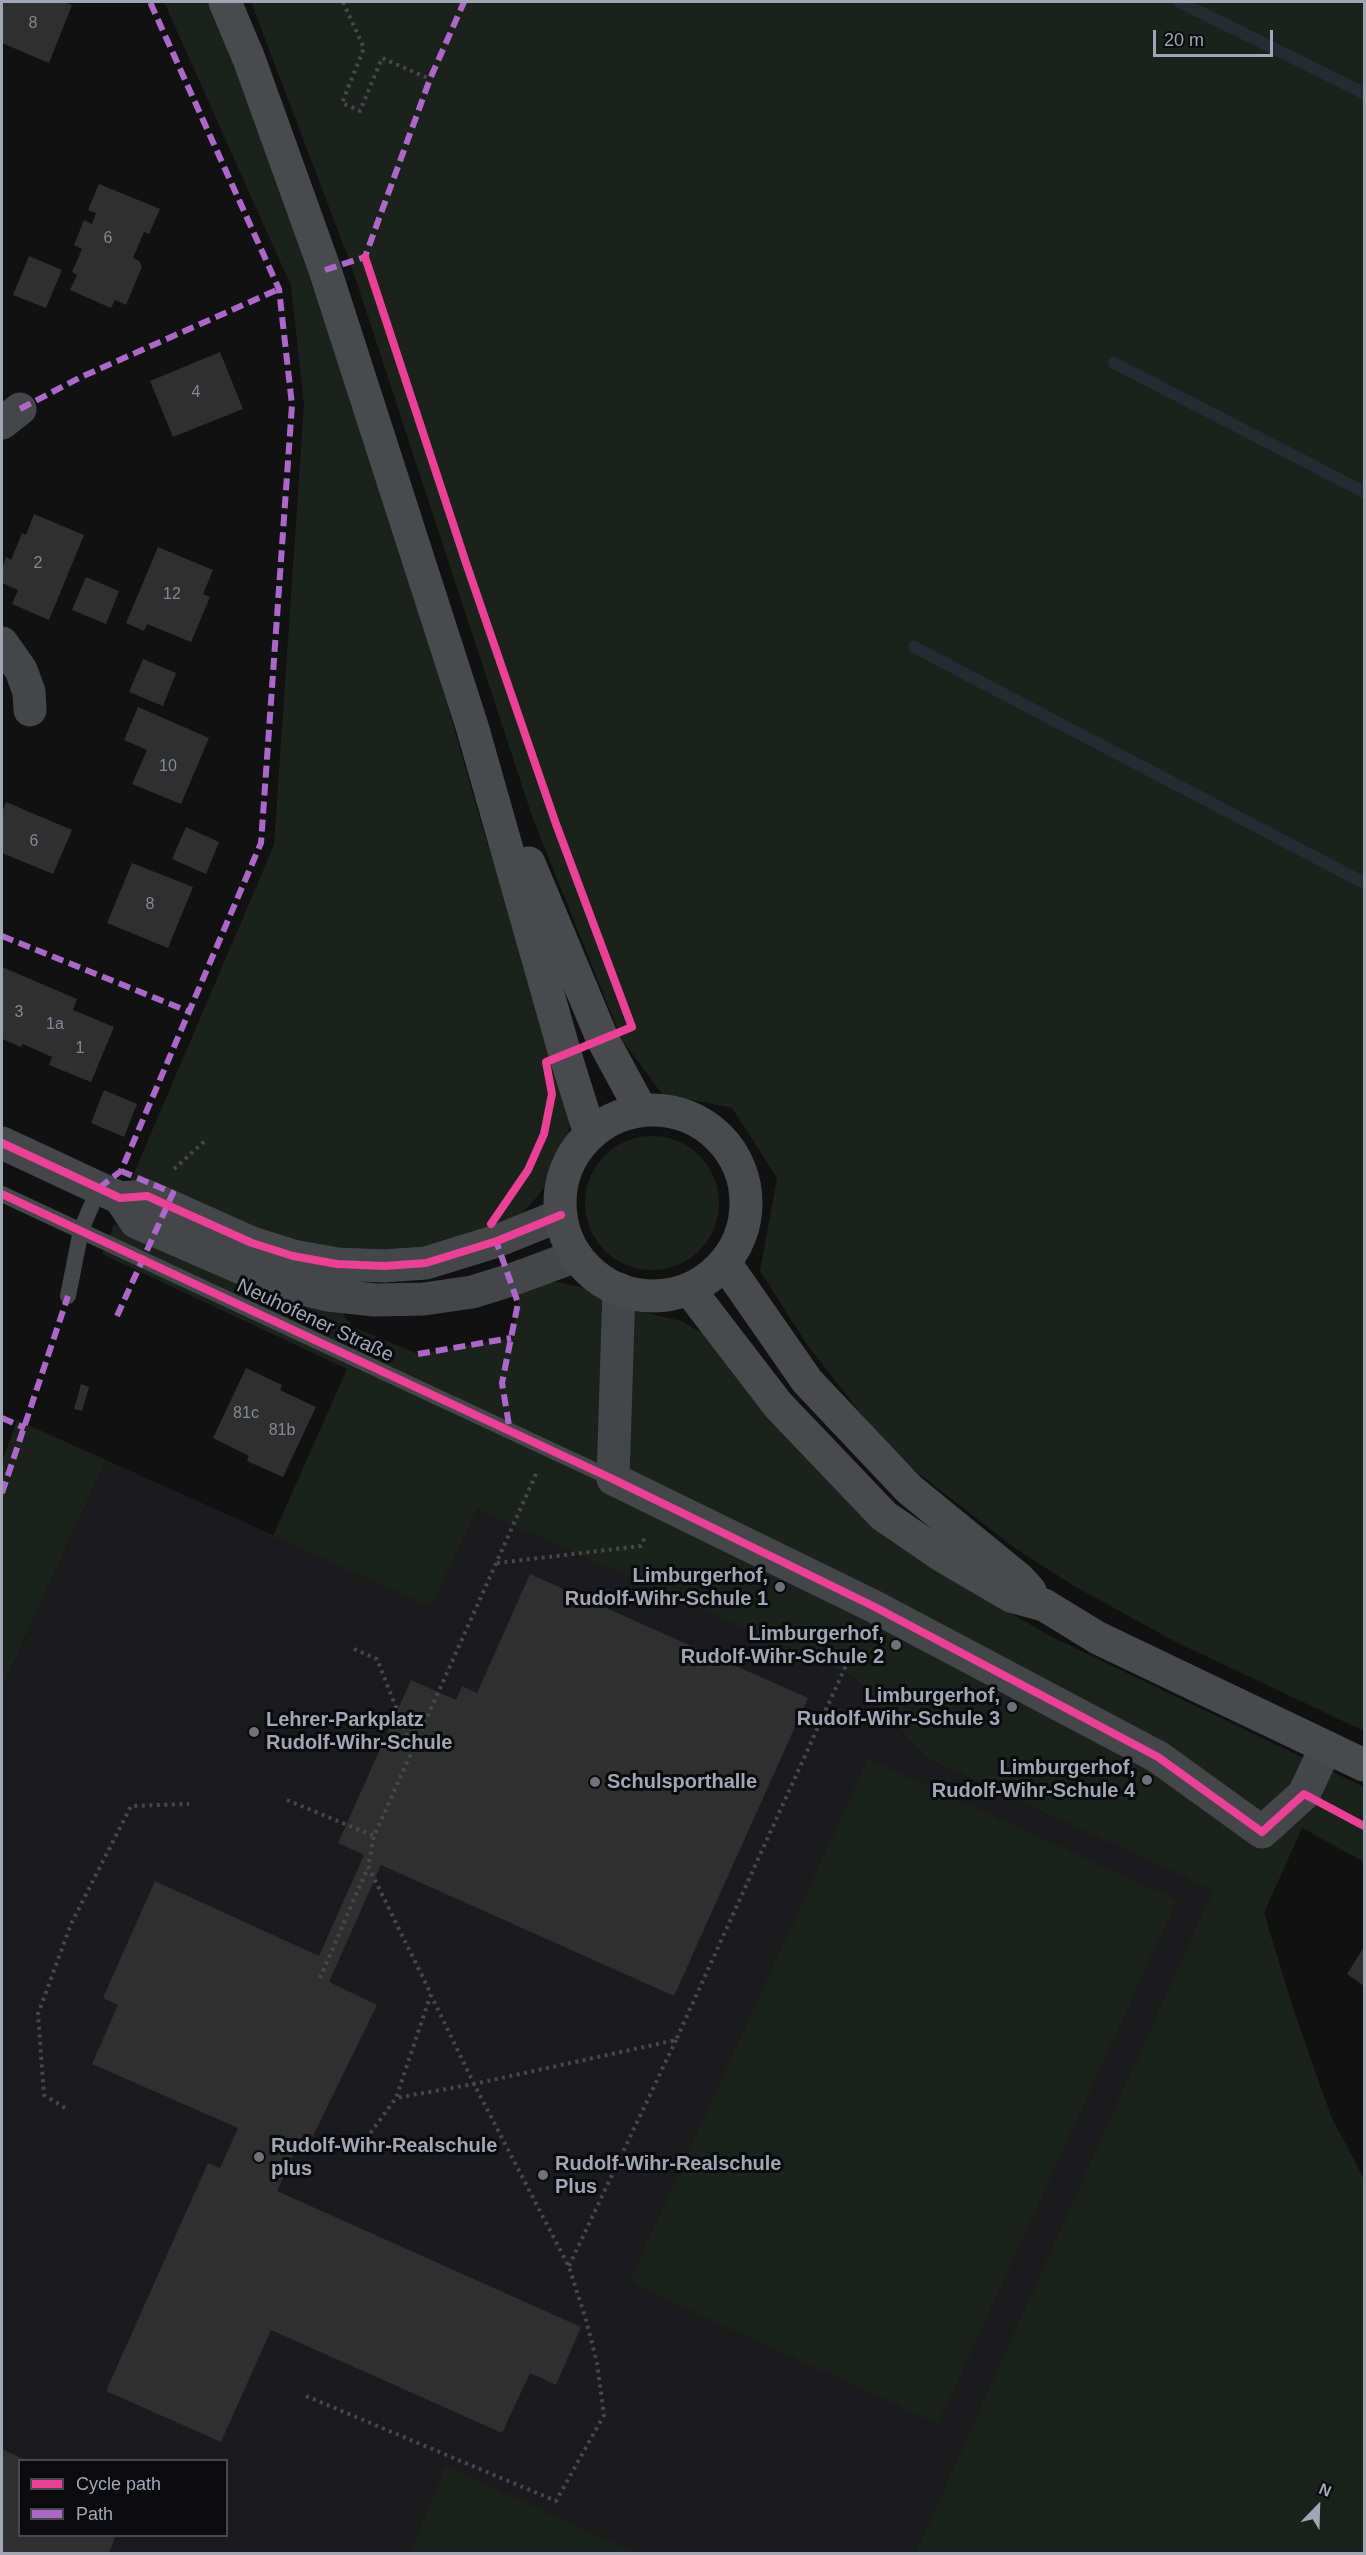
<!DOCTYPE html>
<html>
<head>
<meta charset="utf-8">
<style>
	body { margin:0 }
	#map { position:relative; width:1366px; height:2555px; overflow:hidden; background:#111; font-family:Helvetica,sans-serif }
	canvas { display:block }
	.frame { position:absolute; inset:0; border:3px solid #a0a6b3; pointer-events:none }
	.legend { position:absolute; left:18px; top:2459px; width:210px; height:78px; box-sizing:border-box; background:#0b0b0d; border:2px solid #47494f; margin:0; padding:8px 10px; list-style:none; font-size:18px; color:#a0a6b3 }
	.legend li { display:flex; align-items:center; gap:12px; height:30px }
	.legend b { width:30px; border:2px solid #47494f }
	.north { position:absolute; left:1288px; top:2477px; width:60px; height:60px; -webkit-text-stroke:4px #0b0b0d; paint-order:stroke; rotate:23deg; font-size:16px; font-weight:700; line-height:24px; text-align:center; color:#a0a6b3 }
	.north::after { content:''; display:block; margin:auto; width:21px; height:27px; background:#a0a6b3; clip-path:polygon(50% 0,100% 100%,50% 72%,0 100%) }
	.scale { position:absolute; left:1153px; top:30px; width:120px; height:27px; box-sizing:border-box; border:3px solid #a0a6b3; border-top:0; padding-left:8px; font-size:18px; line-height:21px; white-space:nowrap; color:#a0a6b3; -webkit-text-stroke:4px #0b0b0d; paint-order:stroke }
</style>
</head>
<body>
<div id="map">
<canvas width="1366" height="2555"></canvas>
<div class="frame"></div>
<ul class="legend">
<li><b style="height:8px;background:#ea4096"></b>Cycle path</li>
<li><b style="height:8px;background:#ac68c9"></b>Path</li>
</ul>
<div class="north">N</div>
<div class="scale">20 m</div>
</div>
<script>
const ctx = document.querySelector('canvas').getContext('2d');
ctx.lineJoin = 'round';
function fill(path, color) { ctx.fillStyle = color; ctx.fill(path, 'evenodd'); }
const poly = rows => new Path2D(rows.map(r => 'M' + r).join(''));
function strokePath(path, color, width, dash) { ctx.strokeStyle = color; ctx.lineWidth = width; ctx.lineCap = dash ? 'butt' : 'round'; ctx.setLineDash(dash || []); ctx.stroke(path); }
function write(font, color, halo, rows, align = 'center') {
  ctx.font = font + ' Helvetica,sans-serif'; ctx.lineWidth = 6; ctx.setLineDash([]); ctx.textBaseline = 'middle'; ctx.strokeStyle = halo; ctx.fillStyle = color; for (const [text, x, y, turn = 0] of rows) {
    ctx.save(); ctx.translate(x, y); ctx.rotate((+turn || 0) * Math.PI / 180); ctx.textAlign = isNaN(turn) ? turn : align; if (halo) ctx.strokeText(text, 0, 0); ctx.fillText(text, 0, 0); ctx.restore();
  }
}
fill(poly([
	[106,1460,431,1606,477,1508,854,1677,926,1758,1214,1890,915,2553,2,2554,2,1688],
	[20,2460,226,2460,226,2536,20,2536]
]), '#1b1b1d');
fill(poly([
	[164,2,208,2,225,36,271,152,415,592,482,826,551,1035,572,1112,567,1142,555,1158,547,1184,535,1199,522,1213,481,1237,367,1257,259,1236,131,1180,274,845,304,404,291,286],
	[251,2,1364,2,1364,1731,1174,1641,1074,1586,1016,1549,891,1452,808,1346,760,1271,777,1178,732,1108,662,1094,622,1040,533,819,351,265],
	'585 1203a67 67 0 1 1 134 0a67 67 0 1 1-134 0Z',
	[114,1224,264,1288,340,1310,353,1327,418,1354,511,1338,518,1303,514,1289,548,1280,580,1287,643,1312,682,1321,710,1338,960,1583,1050,1636,1364,1787,1364,1862,1302,1828,1264,1913,1294,2011,1331,2116,1364,2179,1364,2553,915,2553,1213,1890,926,1758,854,1677,477,1509,431,1607,273,1536,347,1369,102,1254],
	[17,1420,106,1460,2,1688,2,1462],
	[868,1759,1177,1900,938,2424,629,2282],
	[446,2466,635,2553,410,2553]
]), '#1b211b');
strokePath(poly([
	[1180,2,1364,93],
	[1114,363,1364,492],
	[914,647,1364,883]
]), '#242c33', 12);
fill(poly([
	[2,2,63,2,72,5,49,63,2,43],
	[99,184,160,209,149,234,144,232,133,258,139,261,142,267,126,305,115,300,111,308,70,290,77,275,72,272,82,249,74,245,84,220,92,224,96,213,88,210],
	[29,256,62,270,46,308,13,295],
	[220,352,243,409,173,437,150,381],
	[34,514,84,535,49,620,12,604,18,590,2,583,2,568,6,557,11,560,22,533,26,535],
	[158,547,213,570,203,594,210,597,191,642,147,624,144,631,126,623],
	[86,577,119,591,106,624,72,610],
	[143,659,176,673,163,706,129,692],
	[138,707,209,738,181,804,132,784,147,750,124,740],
	[6,802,72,830,53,874,2,853,2,812],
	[186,827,219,842,206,874,172,859],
	[132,863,193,887,168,948,107,923],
	[2,967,77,999,73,1010,114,1027,91,1082,49,1065,52,1057,23,1044,21,1047,2,1039],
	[104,1090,137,1104,124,1137,91,1123],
	[246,1368,282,1385,280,1390,316,1407,283,1477,247,1461,249,1456,213,1438],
	[81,1384,89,1387,82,1411,74,1409],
	[530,1574,808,1698,674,1996,381,1865,329,1982,377,2005,306,2150,297,2146,277,2191,581,2327,556,2385,530,2373,502,2433,271,2330,221,2442,106,2391,208,2163,220,2168,238,2128,92,2064,118,2005,103,1998,155,1881,319,1956,364,1855,338,1843,411,1680,456,1700,462,1686,477,1693],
	[1364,1947,1364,1986,1347,1974],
	[2,2449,26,2460,20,2460,20,2536,116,2536,108,2554,2,2554]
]), '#2f2f30');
strokePath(poly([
	[343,2,364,48,342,103,360,111,382,58,430,79],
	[174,1169,206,1140],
	[536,1474,374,1836,368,1866,431,1994,396,2098,474,2084,676,2040,858,1639],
	[497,1563,641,1546,646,1535],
	[354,1649,377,1659,412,1748],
	[287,1800,374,1836],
	[320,1978,368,1867],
	[65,2108,44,2095,38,2014,71,1924,131,1806,189,1804],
	[366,2139,396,2098],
	[569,2266,676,2040],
	[306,2396,556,2501,604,2415,597,2363,586,2320,569,2267,474,2084,431,1995]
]), '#46484c', 4, [3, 4.5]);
strokePath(poly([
	[2,1194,613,1479],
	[68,1296,81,1230,99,1188]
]), '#45464a', 16);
strokePath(poly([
	[2,423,20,409],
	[2,643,21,670,29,692,30,710],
	[2,1143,120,1198,147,1196,252,1243,293,1256,337,1264,384,1266,426,1263,497,1241,561,1215],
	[120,1198,136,1222,244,1269,287,1285,328,1295,375,1300,424,1299,472,1292,511,1280,576,1256],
	[619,1289,613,1479,873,1606,1158,1757,1262,1832,1304,1794,1326,1747]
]), '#45464a', 33);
strokePath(poly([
	[225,2,249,59,325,270,472,726,565,1054,590,1134],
	[529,863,602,1038,641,1110],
	'560 1203a93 93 0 1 1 186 0a93 93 0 1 1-186 0Z',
	[725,1263,807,1381,909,1489,1018,1578,1030,1591],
	[689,1289,778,1405,884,1516,941,1555,1011,1596,1044,1605,1098,1638,1364,1765]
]), '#494a4e', 33);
strokePath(poly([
	[325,270,365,257,430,79,464,2],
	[20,409,79,378,279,289],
	[2,936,190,1012],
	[99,1188,121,1171,261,843,292,405,279,289,150,2],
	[495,1238,518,1303,502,1383,510,1431],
	[117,1316,173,1193,121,1171],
	[418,1354,511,1338],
	[2,1418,25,1428],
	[2,1493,68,1296]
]), '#ac68c9', 6, [12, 6]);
strokePath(poly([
	[365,257,466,563,556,824,632,1027,546,1062,552,1094,544,1134,528,1170,491,1224],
	[2,1143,120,1198,147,1196,252,1243,293,1256,337,1264,384,1266,426,1263,497,1241,561,1215],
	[2,1194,613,1479,873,1606,1158,1757,1262,1832,1304,1794,1364,1826]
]), '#ea4096', 8);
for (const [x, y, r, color] of [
	[780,1587,6,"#6e727a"],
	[896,1645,6,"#6e727a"],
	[1012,1707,6,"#6e727a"],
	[254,1732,6,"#6e727a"],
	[1147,1780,6,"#6e727a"],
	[595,1782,6,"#6e727a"],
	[259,2157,6,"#6e727a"],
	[543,2175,6,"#6e727a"]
]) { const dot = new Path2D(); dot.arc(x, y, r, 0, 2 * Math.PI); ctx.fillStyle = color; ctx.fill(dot); strokePath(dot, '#0b0b0d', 2); }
write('16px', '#848892', null, [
	["8",33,24],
	["6",108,239],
	["4",196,393],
	["2",38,564],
	["12",172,595],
	["10",168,767],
	["6",34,842],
	["8",150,905],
	["3",19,1013],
	["1a",55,1025],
	["1",80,1049],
	["81c",246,1414],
	["81b",282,1431]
]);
write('20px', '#a0a6b3', '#0b0b0d', [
	["Neuhofener Straße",315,1321,25]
]);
write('bold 20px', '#a0a6b3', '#0b0b0d', [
	["Limburgerhof,",768,1576],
	["Rudolf-Wihr-Schule 1",768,1599],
	["Limburgerhof,",884,1634],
	["Rudolf-Wihr-Schule 2",884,1657],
	["Limburgerhof,",1000,1696],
	["Rudolf-Wihr-Schule 3",1000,1719],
	["Lehrer-Parkplatz",266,1720,"left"],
	["Rudolf-Wihr-Schule",266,1743,"left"],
	["Limburgerhof,",1135,1768],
	["Rudolf-Wihr-Schule 4",1135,1791],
	["Schulsporthalle",607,1782,"left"],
	["Rudolf-Wihr-Realschule",271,2146,"left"],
	["plus",271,2169,"left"],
	["Rudolf-Wihr-Realschule",555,2164,"left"],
	["Plus",555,2187,"left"]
], 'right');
</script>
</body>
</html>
